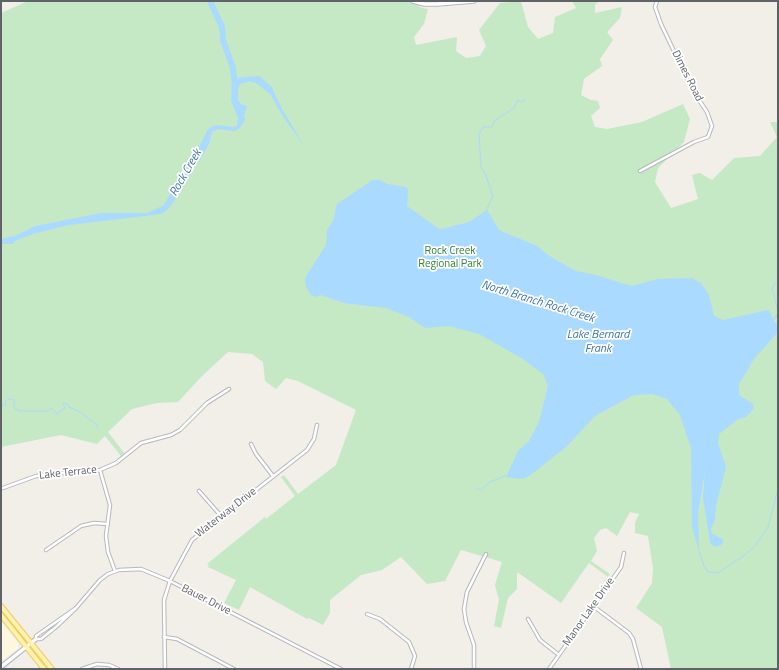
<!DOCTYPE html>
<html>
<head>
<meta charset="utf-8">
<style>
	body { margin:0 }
	#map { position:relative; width:779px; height:670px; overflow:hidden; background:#f1efe8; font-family:"Titillium Web",sans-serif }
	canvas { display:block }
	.frame { position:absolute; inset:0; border:2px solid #5f6368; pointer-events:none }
</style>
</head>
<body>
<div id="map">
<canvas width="779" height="670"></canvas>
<div class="frame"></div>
</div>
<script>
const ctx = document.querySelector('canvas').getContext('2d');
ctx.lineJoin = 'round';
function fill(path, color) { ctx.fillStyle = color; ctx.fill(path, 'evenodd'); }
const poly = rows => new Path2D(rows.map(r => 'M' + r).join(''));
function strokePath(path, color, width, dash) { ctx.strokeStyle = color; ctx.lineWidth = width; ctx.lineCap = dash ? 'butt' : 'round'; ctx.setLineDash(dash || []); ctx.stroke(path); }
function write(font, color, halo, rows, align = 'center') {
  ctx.font = font + ' "Titillium Web",sans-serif'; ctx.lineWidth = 3.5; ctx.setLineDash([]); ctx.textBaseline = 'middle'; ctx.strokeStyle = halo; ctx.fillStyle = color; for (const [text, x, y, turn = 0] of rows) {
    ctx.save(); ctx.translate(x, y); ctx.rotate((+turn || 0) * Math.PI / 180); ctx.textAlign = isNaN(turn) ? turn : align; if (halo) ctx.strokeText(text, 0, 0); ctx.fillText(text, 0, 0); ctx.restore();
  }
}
fill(poly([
	[1,622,18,643,18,648,1,661]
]), '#fef7e0');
fill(poly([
	[28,1,410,1,422,8,428,9,424,24,414,37,416,45,457,37,456,51,466,58,480,56,486,46,479,30,500,3,521,1,528,27,538,39,553,33,555,17,576,8,572,1,599,1,595,5,595,13,622,7,620,18,607,32,613,40,600,59,602,66,584,79,581,95,591,100,598,101,600,108,591,116,595,127,607,129,642,122,683,104,690,119,684,142,658,168,655,182,671,208,698,199,692,175,700,173,712,180,734,158,760,156,777,137,770,122,778,122,778,669,671,669,662,627,636,608,652,583,653,568,648,536,635,533,635,523,639,514,630,512,617,536,606,528,600,530,594,538,597,551,591,561,610,574,608,577,589,563,561,603,517,572,517,589,508,598,501,628,494,626,499,600,495,585,502,562,461,550,445,581,427,584,401,557,382,570,361,575,330,600,330,613,323,625,309,618,307,619,250,587,239,610,224,603,236,580,208,567,209,565,207,564,265,517,266,519,295,496,281,477,284,475,298,494,336,465,356,410,298,381,286,378,276,389,265,381,263,362,252,354,228,352,202,376,178,402,157,403,132,409,108,432,125,454,121,456,105,436,97,444,61,435,1,447,1,13]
]), '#c5e8c5');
fill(poly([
	[259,76,271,86,282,109,305,147,282,115,270,94,256,83,250,81,240,84,238,89,238,100,241,104,247,106,244,116,245,120,238,130,233,131,218,129,212,132,209,144,201,158,189,173,179,194,169,208,162,214,69,225,33,234,15,241,13,244,1,244,1,239,15,236,35,226,101,213,147,213,164,205,183,171,195,155,208,129,217,125,233,127,237,126,238,118,231,101,232,80,237,78],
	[373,180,380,180,387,184,406,187,408,189,407,206,438,228,442,229,469,222,487,210,499,230,537,246,548,255,575,271,592,274,632,286,658,279,692,278,701,283,709,295,714,316,723,320,768,310,770,312,773,319,778,313,774,321,777,325,777,333,754,359,739,384,739,395,753,404,754,408,746,417,738,419,719,434,718,443,726,467,716,506,715,519,711,529,712,534,723,539,723,542,721,545,714,547,710,542,703,498,705,471,698,512,699,551,692,527,691,448,680,415,667,399,652,394,634,395,628,398,595,416,567,446,532,474,525,478,519,479,506,477,518,451,529,441,539,422,548,386,543,374,523,359,479,334,449,326,425,328,409,317,386,308,344,303,320,295,316,297,311,295,306,287,305,278,326,245,327,230,333,221,337,204]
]), '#aadaff');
strokePath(poly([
	[486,211,493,196,486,176,481,167,479,134,483,127,492,127,494,121,514,108,518,100,521,102,526,99],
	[778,283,775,283,772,289,778,310],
	[776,317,778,312],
	[1,405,6,405,5,402,8,399,14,400,14,408,20,411,47,411,52,408,57,414,65,408,63,404,66,403,69,407,80,412,97,425,98,428],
	[477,489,481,490,490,482,505,476],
	[699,551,704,566,708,572,718,573,746,554,755,546,768,527,778,489]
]), '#aadaff', 1);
strokePath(poly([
	[210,1,222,27,223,40,233,68,235,86]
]), '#aadaff', 6);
const minor = poly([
	[640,171,694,142,708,137,712,126,707,112,693,91,661,24,655,7,657,1],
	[251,444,256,454,273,476],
	[100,470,110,505,106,536,108,552,115,571],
	[3,488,36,476,59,473,81,473,100,470,116,463,141,443,171,435,180,430,207,403,229,389],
	[199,491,221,516],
	[46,550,81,526,94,523,108,524],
	[593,606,629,633,633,639,641,669],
	[76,608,36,636,36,639,41,639,56,627,76,608,100,580,108,574,119,570,141,569,170,581,341,669],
	[367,614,380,619,409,642,415,656,411,669],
	[528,619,540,640,559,655],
	[164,637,177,639,234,669],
	[82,669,97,664,109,665,118,669],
	[165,669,164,600,170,581,192,540,307,450,314,439,317,425],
	[474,669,474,645,466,622,464,609,467,592,486,554],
	[549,669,621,567,624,553]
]);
const tertiary = poly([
	[413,1,424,4,437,4,474,1],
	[1,667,36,639]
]);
const primary = poly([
	[1,606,52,669],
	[1,615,44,669]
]);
strokePath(minor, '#b5b8bc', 4.5);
strokePath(tertiary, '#b5b8bc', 5.5);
strokePath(primary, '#f2c960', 6);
strokePath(minor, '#fff', 2.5);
strokePath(tertiary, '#fff', 3.5);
strokePath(primary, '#fff2af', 4);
write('11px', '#5f6368', '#fff', [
	["Dimes Road",687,76,63],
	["Lake Terrace",68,473,-6],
	["Waterway Drive",226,513,-38],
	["Bauer Drive",206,600,27],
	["Manor Lake Drive",589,612,-55]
]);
write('11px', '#348238', '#fff', [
	["Rock Creek",450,251],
	["Regional Park",450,264]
]);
write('italic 12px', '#4174aa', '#fff', [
	["Rock Creek",186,173,-60],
	["North Branch Rock Creek",538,302,17],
	["Lake Bernard",598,335],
	["Frank",598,349]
]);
</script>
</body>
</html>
